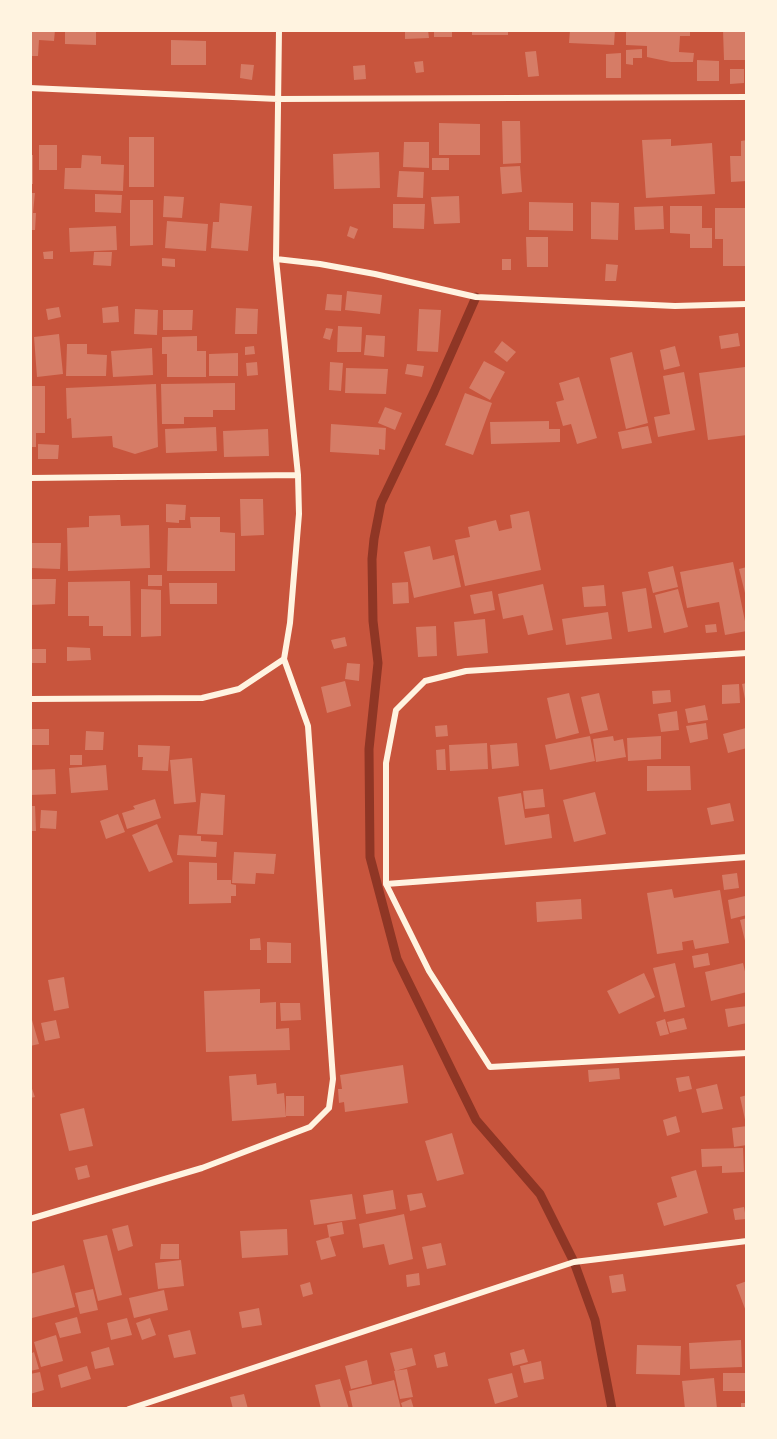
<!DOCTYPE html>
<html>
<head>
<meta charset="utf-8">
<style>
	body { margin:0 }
	#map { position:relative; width:777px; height:1439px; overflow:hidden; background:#c8553d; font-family:Montserrat,sans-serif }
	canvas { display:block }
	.frame { position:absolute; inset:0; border:32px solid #fff3e0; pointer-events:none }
</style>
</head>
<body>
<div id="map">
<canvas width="777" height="1439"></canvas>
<div class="frame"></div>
</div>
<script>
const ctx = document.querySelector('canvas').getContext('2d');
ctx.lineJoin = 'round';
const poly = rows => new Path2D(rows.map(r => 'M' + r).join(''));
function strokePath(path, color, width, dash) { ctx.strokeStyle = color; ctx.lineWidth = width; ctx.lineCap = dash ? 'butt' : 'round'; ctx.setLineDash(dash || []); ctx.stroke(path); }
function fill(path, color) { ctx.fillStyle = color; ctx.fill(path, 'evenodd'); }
strokePath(poly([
	[476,297,434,392,381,503,374,539,372,559,373,621,378,663,369,749,370,857,397,959,476,1120,540,1194,574,1262,595,1320,612,1409]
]), '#8f3625', 9);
fill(poly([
	[30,30,55,30,54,41,39,40,38,56,30,56],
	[65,30,96,30,96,45,65,44],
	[405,30,428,30,429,38,405,39],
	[434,30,452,30,452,37,434,37],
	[472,30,508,30,508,35,472,35],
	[570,30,615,30,614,45,569,43],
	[626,30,690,30,690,36,680,36,679,52,694,53,693,62,671,62,647,57,647,46,626,45],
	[723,30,747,30,747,60,724,60],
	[171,40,206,41,206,65,171,65],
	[642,49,642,58,633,58,633,65,626,64,626,50],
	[536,51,539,76,528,77,525,52],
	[621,53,621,78,606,78,606,54],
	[697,60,719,61,719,81,697,81],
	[423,61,424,72,416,73,414,62],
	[241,64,254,65,252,80,240,78],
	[365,65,366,79,354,80,353,66],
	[730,69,744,69,744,83,730,84],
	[502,121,520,121,521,163,503,164],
	[439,123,480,124,480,155,439,155],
	[129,137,154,137,154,187,129,187],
	[671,139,671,146,712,143,715,194,646,198,642,140],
	[747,140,747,181,731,182,730,156,741,156,741,141],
	[404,142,429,142,429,168,403,167],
	[39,145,57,145,57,170,39,170],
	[379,152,380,188,334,189,333,154],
	[30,155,33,155,33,184,30,184],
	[82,155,101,156,101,164,124,165,123,191,64,189,65,168,81,168],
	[432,158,449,158,449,170,432,170],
	[520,166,522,192,502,194,500,167],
	[399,171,424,172,423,198,397,197],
	[30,193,35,193,33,213,36,213,35,230,30,230],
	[95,194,122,195,121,213,95,212],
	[164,196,184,197,182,218,163,217],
	[459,196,460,223,434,224,431,197],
	[130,200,153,200,153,245,130,246],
	[529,202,573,203,573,231,529,230],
	[591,202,619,203,618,240,591,239],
	[220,203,252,206,248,251,211,248,213,222,219,222],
	[393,204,425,204,424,229,393,228],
	[663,206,664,229,635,230,634,207],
	[670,206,702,206,702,228,712,228,712,248,690,248,690,234,670,233],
	[715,208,747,208,747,266,723,266,723,239,715,239],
	[167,221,208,224,206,251,165,248],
	[116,226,117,250,70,252,69,228],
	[350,226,358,229,354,239,347,236],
	[526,237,548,237,548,267,527,267],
	[53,251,53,259,44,259,43,252],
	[94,252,112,252,111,266,93,265],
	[162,258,175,259,175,267,162,266],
	[502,259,511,259,511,270,502,270],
	[606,264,618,265,616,281,605,281],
	[347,291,382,295,380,314,345,310],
	[327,294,342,295,341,311,325,310],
	[118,306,119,322,103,323,102,308],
	[59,307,61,317,48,320,46,309],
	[236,308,258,309,257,334,235,334],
	[135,309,158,310,157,335,134,334],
	[419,309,441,310,438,352,417,351],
	[163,310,193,310,192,330,163,330],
	[338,326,362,327,361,352,337,352],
	[326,328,333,329,330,340,323,338],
	[738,333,740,346,721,349,719,336],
	[59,334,63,374,37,377,34,337],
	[366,335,385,336,384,357,364,355],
	[197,336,197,351,206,351,206,377,167,377,167,354,162,354,162,337],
	[502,341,516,352,507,362,494,352],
	[67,344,87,344,87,354,107,355,106,376,66,376],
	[254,346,255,354,245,355,245,347],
	[675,346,680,366,664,370,660,350],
	[152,348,153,375,113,377,111,351],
	[632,352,648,423,626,429,610,358],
	[238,353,238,376,209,376,209,354],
	[484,361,505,372,490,400,469,388],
	[257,362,258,375,247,376,246,363],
	[330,362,343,363,341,391,329,390],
	[407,364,424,366,422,377,405,374],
	[745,367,747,380,747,435,708,440,699,373],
	[346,368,388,369,386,394,345,393],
	[684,372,695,430,658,437,654,417,670,414,663,376],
	[579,377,597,438,577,444,571,424,563,426,556,402,564,400,559,383],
	[235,383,235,410,213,410,213,417,184,417,184,424,162,424,161,384],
	[156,384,158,447,135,454,113,447,112,436,72,438,71,418,67,419,66,388],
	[30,386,45,386,45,433,36,433,36,447,30,447],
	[465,393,492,403,473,455,445,445],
	[385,407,402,413,395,430,378,423],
	[549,421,549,429,560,429,560,442,491,444,490,422],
	[331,424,386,428,385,450,379,449,379,455,330,452],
	[648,426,652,443,622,449,618,432],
	[216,427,217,451,166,453,165,429],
	[268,429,269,456,224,457,223,431],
	[38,444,59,445,58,459,38,459],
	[240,499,263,499,264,535,241,536],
	[166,504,186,505,185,520,179,520,179,523,166,522],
	[529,511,541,570,465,586,455,540,470,537,468,527,496,520,499,531,512,528,510,515],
	[120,515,121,526,149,525,150,568,68,571,67,528,89,527,89,516],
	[190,517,220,517,220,532,235,533,235,571,167,571,168,528,191,528],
	[30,543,61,543,60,569,30,568],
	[430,546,433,560,454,555,461,587,414,598,404,552],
	[733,562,747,631,725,635,719,602,687,608,680,572],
	[673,566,678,587,653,593,648,572],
	[747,567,747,597,746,597,739,569],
	[148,575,162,575,162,586,148,586],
	[30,579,56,579,55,604,30,605],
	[130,581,131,636,103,636,103,626,89,626,89,616,68,616,68,582],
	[408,582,409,603,393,604,392,583],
	[169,583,217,583,217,604,170,604],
	[543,584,553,630,528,635,523,615,503,619,498,594],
	[604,585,606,606,584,607,582,587],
	[646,588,652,628,628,632,622,592],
	[141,589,161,590,161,636,141,637],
	[678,589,688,627,664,633,655,595],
	[492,591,495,610,474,614,470,595],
	[608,612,612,639,566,645,562,619],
	[485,619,488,653,457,656,454,622],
	[716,624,717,632,706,633,705,625],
	[436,626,437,656,418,657,416,627],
	[345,637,347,646,334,649,331,640],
	[67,647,90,648,91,660,67,661],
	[31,649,46,649,46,663,31,663],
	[347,663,360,664,359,681,345,679],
	[345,681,351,706,327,713,321,687],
	[747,683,747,704,746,704,742,684],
	[739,684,740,703,722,704,722,685],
	[670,690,671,702,653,704,652,691],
	[569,693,579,733,556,739,547,698],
	[599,693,608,730,590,734,581,697],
	[705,705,708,720,688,723,685,709],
	[677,711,679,730,661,732,658,714],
	[706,723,708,739,690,743,686,726],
	[447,725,448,736,436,737,435,726],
	[746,728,747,748,728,753,723,734],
	[30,729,49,729,49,745,30,745],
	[86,731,104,732,103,750,85,750],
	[590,736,595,761,550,770,545,745],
	[613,736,614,741,623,739,626,757,596,762,593,739],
	[661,736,661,759,628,761,627,738],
	[487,743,488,769,450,771,449,745],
	[517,743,519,766,492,769,490,745],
	[138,745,170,746,168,771,142,770,143,757,138,757],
	[445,749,446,770,437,770,436,750],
	[70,755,82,755,82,765,70,765],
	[192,758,196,802,174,804,170,760],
	[106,765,108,790,71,793,69,768],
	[647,766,690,766,691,790,647,791],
	[55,769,56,794,30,795,30,770],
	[543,789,545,807,525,809,523,791],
	[595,792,606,834,574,842,563,800],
	[201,793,225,795,223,835,197,834],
	[521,793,525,818,549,814,552,838,505,845,498,797],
	[155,799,161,818,127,829,122,813,135,809,133,806],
	[730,803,734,821,711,825,707,808],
	[30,806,35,806,36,831,30,831],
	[41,810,57,811,56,829,40,828],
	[118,814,125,832,106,839,100,821],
	[157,824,173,862,149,872,132,835],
	[179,835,201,836,201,841,217,842,216,857,177,855],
	[234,852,276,854,274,874,256,873,255,884,232,883],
	[189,862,217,863,217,880,231,880,231,884,236,885,236,896,231,896,231,903,189,904],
	[737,873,739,888,724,890,722,875],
	[672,889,674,898,720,890,729,943,695,949,693,940,682,942,683,950,657,954,647,893],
	[745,896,747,915,731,919,728,900],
	[581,899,582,919,537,922,536,902],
	[747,918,747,945,746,945,740,920],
	[260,938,261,950,250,950,250,939],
	[267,942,291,943,291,963,267,963],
	[708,953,710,965,694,968,692,956],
	[675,963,685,1007,664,1012,653,968],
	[743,963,747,980,747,992,711,1001,705,972],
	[644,973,655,997,619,1014,607,991],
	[64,977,69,1008,54,1011,48,980],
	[260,989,260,1003,276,1002,276,1029,289,1028,290,1050,206,1052,204,991],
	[280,1003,300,1003,301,1020,281,1021],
	[747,1006,747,1023,728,1027,725,1009],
	[684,1018,687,1029,670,1033,667,1022],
	[665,1019,669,1034,660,1036,656,1022],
	[30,1020,32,1020,39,1044,30,1046],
	[56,1020,60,1038,45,1041,41,1023],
	[403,1065,408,1103,345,1112,344,1102,339,1103,338,1089,342,1089,340,1075],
	[619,1068,620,1079,589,1082,588,1070],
	[256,1074,257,1085,276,1083,277,1094,284,1093,286,1117,232,1121,229,1076],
	[689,1076,692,1089,679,1092,676,1078],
	[30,1083,35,1097,30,1098],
	[717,1084,723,1109,702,1113,696,1089],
	[747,1095,747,1124,746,1124,740,1097],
	[286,1096,304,1096,304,1116,286,1116],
	[84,1108,93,1146,69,1151,60,1114],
	[676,1116,680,1132,667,1136,663,1120],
	[747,1126,747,1145,734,1147,732,1128],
	[452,1133,464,1174,437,1181,425,1141],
	[743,1148,744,1172,722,1173,722,1166,702,1167,701,1149],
	[87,1165,90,1177,78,1180,75,1168],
	[696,1170,708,1213,664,1226,657,1203,677,1197,671,1177],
	[393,1190,396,1209,366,1214,363,1195],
	[422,1193,426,1207,410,1211,407,1195],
	[352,1194,356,1219,314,1225,310,1200],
	[744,1207,746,1219,735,1220,733,1209],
	[404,1214,413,1259,389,1265,384,1244,363,1248,359,1224],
	[342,1222,344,1234,329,1237,327,1225],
	[128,1225,133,1246,118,1251,112,1229],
	[287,1229,288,1255,242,1258,240,1231],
	[107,1235,122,1295,98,1301,83,1240],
	[330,1237,336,1256,321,1260,316,1241],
	[441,1243,446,1265,427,1269,422,1247],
	[161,1244,179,1244,179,1259,160,1259],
	[181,1260,184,1286,158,1289,155,1263],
	[64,1265,75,1307,32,1318,30,1309,30,1274],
	[419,1273,420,1285,407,1287,406,1275],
	[623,1274,626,1291,612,1293,609,1276],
	[747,1281,747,1314,736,1285],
	[310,1282,313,1294,303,1297,300,1285],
	[93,1289,98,1310,80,1314,75,1293],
	[164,1290,168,1310,134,1318,129,1298],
	[259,1308,262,1325,242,1328,239,1312],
	[77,1317,81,1333,60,1338,55,1323],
	[127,1318,132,1335,111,1340,107,1323],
	[150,1318,156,1335,142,1340,136,1323],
	[190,1330,196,1354,174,1358,168,1335],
	[56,1335,63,1361,41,1367,34,1342],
	[741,1340,742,1367,690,1369,689,1343],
	[637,1345,681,1346,680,1375,636,1374],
	[109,1347,114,1365,95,1369,91,1352],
	[412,1348,416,1365,395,1371,390,1353],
	[524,1349,528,1362,513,1366,510,1353],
	[34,1352,39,1369,30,1371,30,1354],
	[445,1352,448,1366,437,1368,434,1355],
	[367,1360,372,1384,351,1389,345,1366],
	[541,1361,544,1379,524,1383,520,1366],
	[87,1366,91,1379,61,1388,58,1375],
	[407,1369,413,1397,400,1399,394,1371],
	[40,1372,44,1390,30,1394,30,1374],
	[512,1373,518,1397,495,1404,488,1379],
	[723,1373,747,1373,747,1391,723,1391],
	[714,1378,717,1409,685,1409,682,1381],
	[340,1379,349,1409,321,1409,315,1385],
	[394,1380,401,1409,353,1409,349,1391],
	[244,1394,248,1409,233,1409,230,1397],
	[411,1399,414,1409,403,1409,401,1403],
	[741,1403,747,1403,747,1409,741,1409]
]), '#d67c66');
strokePath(poly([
	[30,88,278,99,747,97],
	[276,259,320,264,375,274,476,297,675,306,747,304],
	[30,478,298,475],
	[747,653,466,671,425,681,396,710,386,763,386,884,429,971,490,1067,747,1053],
	[30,699,202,698,239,689,284,659,290,623,299,514,298,475,276,259,279,30],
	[386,884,747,857],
	[30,1219,202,1168,310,1127,329,1108,333,1079,308,726,284,659],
	[129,1409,574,1262,747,1241]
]), '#fff3e0', 6);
</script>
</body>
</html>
